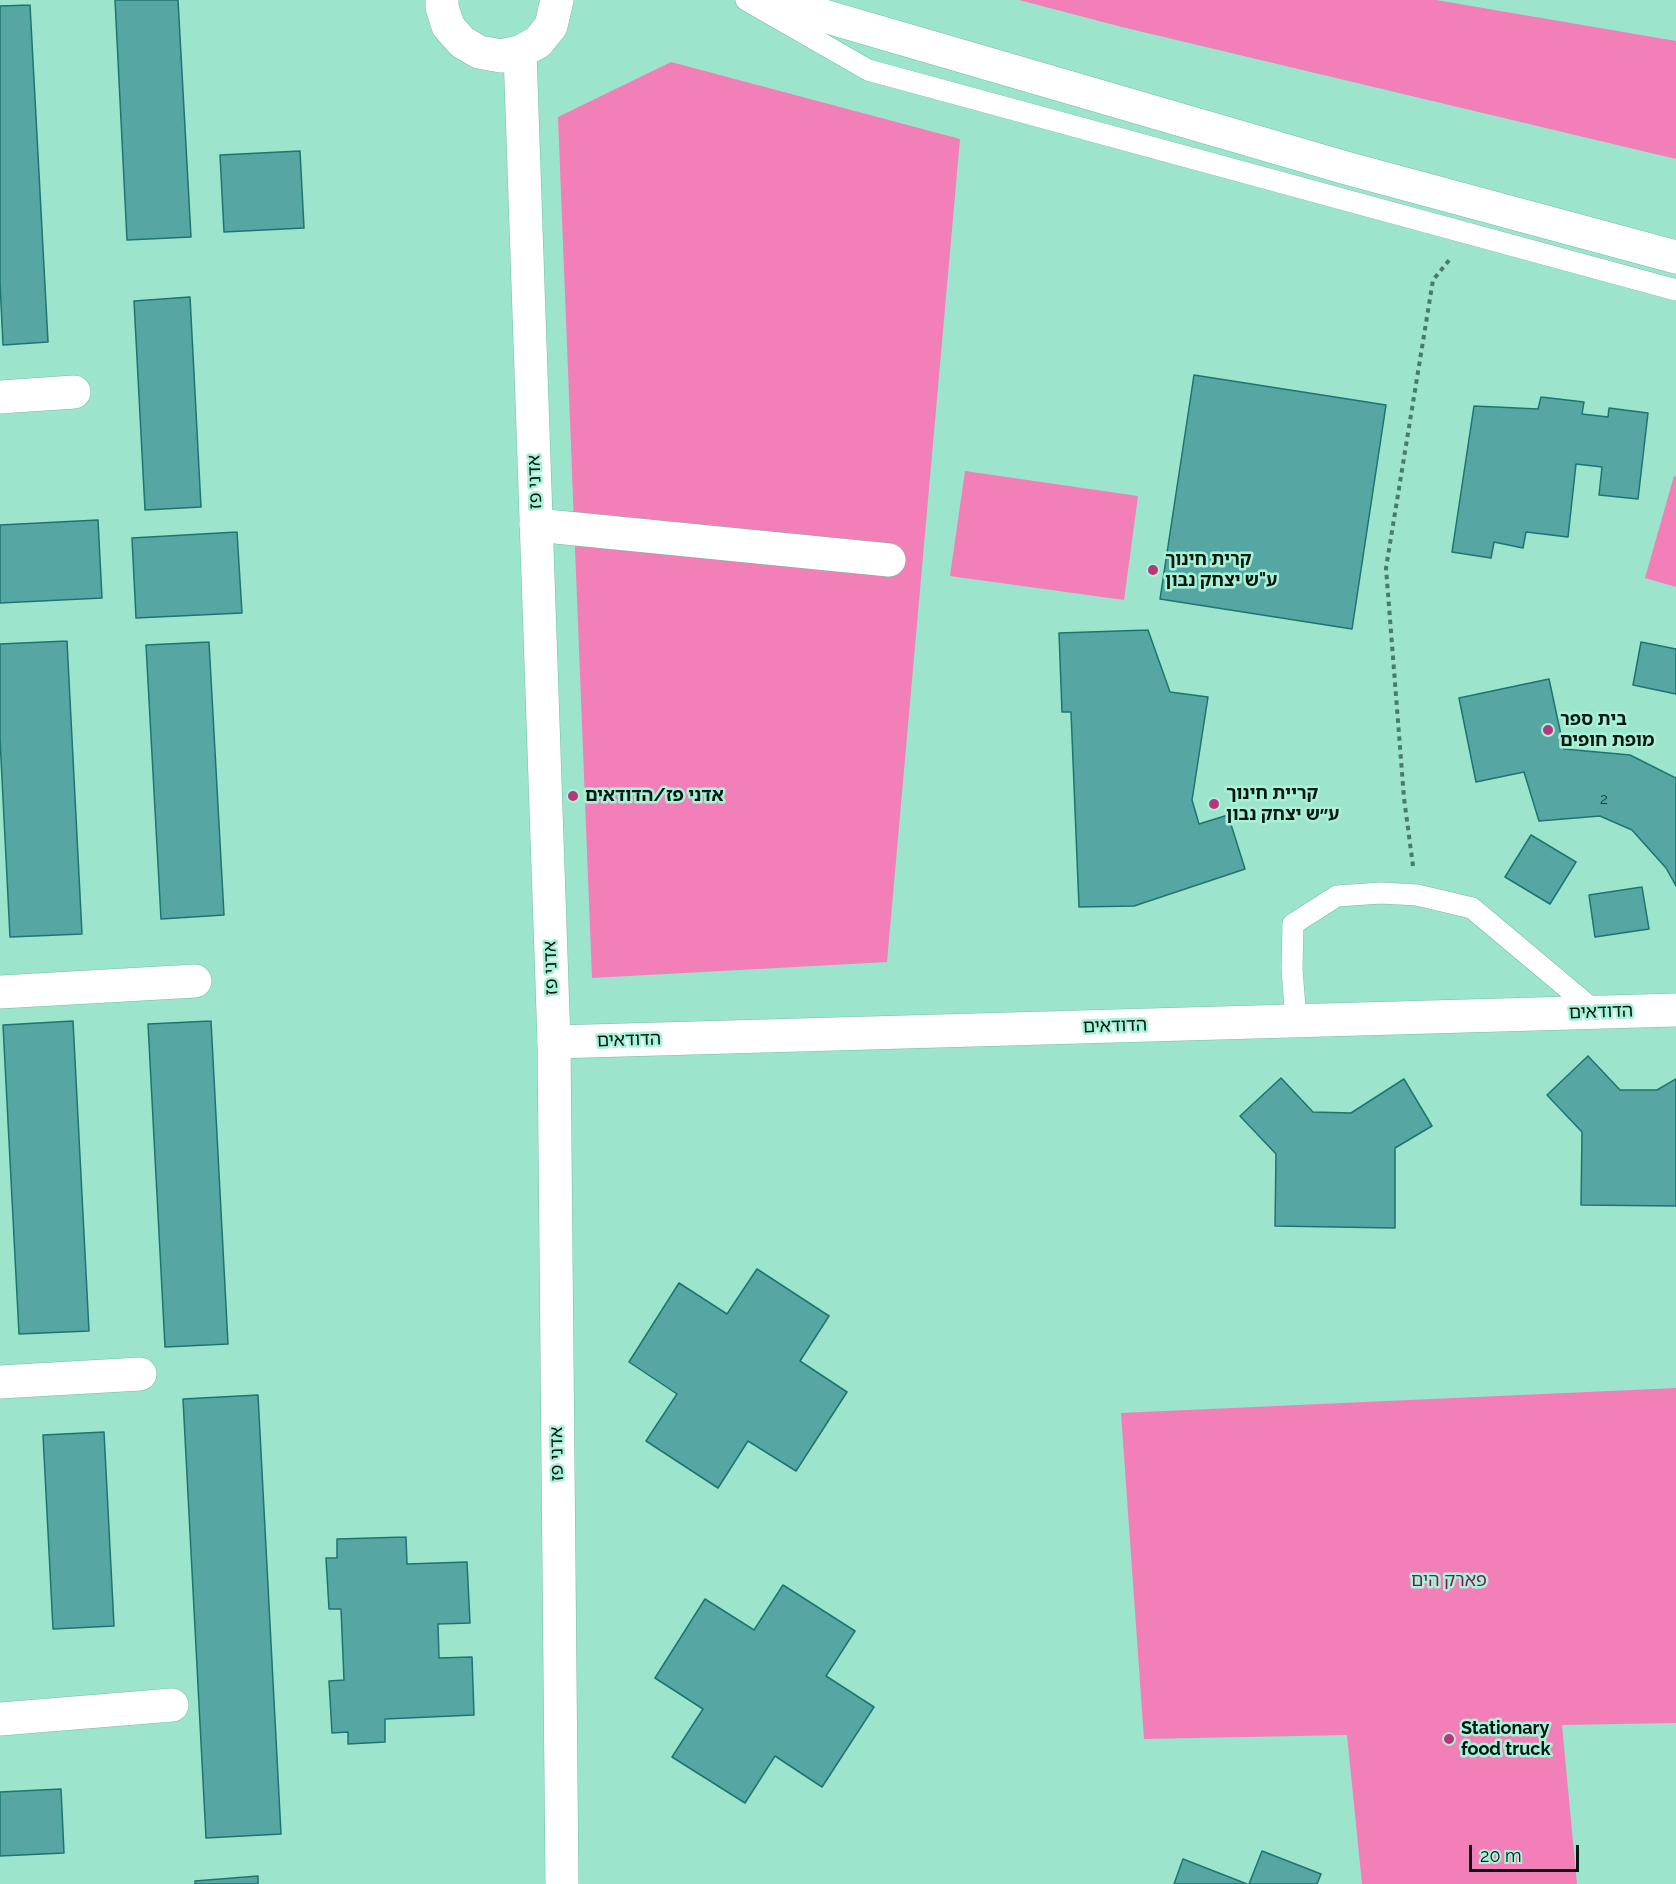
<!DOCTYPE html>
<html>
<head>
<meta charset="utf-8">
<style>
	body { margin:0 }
	#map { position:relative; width:1676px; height:1884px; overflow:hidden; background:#9ce4cb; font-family:Raleway,sans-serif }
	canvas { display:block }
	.scale { position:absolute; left:1469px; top:1845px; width:110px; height:27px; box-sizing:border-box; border:3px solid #001810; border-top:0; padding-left:8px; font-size:18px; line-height:21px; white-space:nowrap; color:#001810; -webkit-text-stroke:4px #a9f2d8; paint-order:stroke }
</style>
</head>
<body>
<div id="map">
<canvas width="1676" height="1884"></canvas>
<div class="scale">20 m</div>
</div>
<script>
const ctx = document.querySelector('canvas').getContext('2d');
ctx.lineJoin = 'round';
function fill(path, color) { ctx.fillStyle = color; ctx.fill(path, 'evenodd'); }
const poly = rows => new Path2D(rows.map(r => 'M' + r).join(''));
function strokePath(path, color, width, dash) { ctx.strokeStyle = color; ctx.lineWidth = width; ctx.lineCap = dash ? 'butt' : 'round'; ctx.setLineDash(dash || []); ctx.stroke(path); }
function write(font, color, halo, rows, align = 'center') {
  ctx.font = font + ' Raleway,"Noto Sans Hebrew",sans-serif'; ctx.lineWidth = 5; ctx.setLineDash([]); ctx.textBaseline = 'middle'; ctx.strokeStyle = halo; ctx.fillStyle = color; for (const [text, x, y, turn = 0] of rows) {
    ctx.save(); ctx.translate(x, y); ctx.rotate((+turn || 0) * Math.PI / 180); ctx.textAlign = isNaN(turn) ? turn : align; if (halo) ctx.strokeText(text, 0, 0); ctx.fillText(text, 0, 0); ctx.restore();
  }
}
fill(poly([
	[1019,0,1436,0,1676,41,1676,159,1122,27],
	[671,62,960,139,887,962,592,978,558,117],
	[965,471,1138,496,1124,600,950,576],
	[1674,476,1676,477,1676,587,1645,578],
	[1676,1388,1676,1723,1562,1725,1577,1884,1362,1884,1347,1735,1144,1739,1121,1413]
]), '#f27fb7');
const building = poly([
	[115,0,178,0,191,237,127,240,115,0],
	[30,5,48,342,3,345,0,283,0,6,30,5],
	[300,151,304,228,224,232,220,155,300,151],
	[190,297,201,507,145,510,134,301,190,297],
	[1194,375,1386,405,1352,629,1160,599,1194,375],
	[1541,397,1584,402,1582,414,1608,417,1609,408,1648,413,1638,499,1599,495,1602,467,1576,464,1568,537,1526,532,1523,548,1494,542,1491,558,1452,552,1474,406,1538,409,1541,397],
	[98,520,102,598,0,603,0,525,98,520],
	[237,532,242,613,136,618,132,538,237,532],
	[1148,630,1170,692,1208,697,1192,800,1199,824,1228,815,1245,869,1134,906,1079,907,1071,712,1062,712,1059,633,1148,630],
	[67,641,82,934,10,937,0,739,0,644,67,641],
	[209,642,224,915,161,919,146,645,209,642],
	[1641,642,1676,649,1676,694,1633,685,1641,642],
	[1549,679,1564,749,1630,755,1676,778,1676,886,1666,868,1632,830,1600,816,1539,821,1524,772,1476,782,1459,698,1549,679],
	[1531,835,1576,862,1550,904,1505,877,1531,835],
	[1642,887,1649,929,1595,937,1589,895,1642,887],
	[73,1021,89,1331,19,1334,3,1025,73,1021],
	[211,1021,228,1344,165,1347,148,1024,211,1021],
	[1588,1056,1620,1090,1657,1090,1676,1079,1676,1206,1581,1205,1582,1132,1547,1095,1588,1056],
	[1281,1078,1313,1112,1351,1113,1404,1079,1432,1126,1395,1148,1395,1228,1275,1226,1276,1154,1240,1116,1281,1078],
	[757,1269,829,1316,800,1361,847,1392,796,1471,748,1441,718,1488,646,1441,677,1394,629,1362,679,1283,727,1314,757,1269],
	[258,1395,281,1834,206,1838,183,1399,258,1395],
	[104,1432,114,1626,53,1629,43,1435,104,1432],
	[406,1537,407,1564,467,1562,470,1623,438,1624,439,1658,472,1657,474,1715,385,1719,385,1742,348,1744,348,1732,332,1733,329,1681,344,1680,341,1609,329,1609,326,1558,337,1558,337,1539,406,1537],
	[783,1585,855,1631,826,1676,874,1707,822,1787,775,1756,745,1803,672,1757,703,1709,655,1678,705,1599,754,1630,783,1585],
	[61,1789,64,1853,0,1856,0,1792,61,1789],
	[1262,1851,1321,1874,1317,1884,1249,1884,1262,1851],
	[1183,1859,1247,1884,1174,1884,1183,1859],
	[258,1876,258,1884,195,1884,195,1881,258,1876]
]);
fill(building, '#56a7a3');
strokePath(building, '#1c7571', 1.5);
const lane = poly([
	[746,0,868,70,1676,290],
	[1296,1021,1292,969,1293,924,1337,896,1381,893,1417,895,1472,908,1596,1012]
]);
const street = poly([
	[0,397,74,392],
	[536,525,889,560],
	[0,992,195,981],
	[554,1042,1676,1010],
	[0,1382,140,1374],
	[0,1719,172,1705]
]);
const secondary = poly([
	[442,0,442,7,448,26,462,42,479,52,501,56,520,52,538,42,551,26,557,0],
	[769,0,1346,168,1676,257],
	[520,52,554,1042,562,1884]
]);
strokePath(lane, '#76bda5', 22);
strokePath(street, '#76bda5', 34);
strokePath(secondary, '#76bda5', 34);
strokePath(poly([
	[1413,866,1404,798,1386,568,1433,280,1451,258]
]), '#4b7a6a', 4, [4.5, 4.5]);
strokePath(lane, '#fff', 21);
strokePath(street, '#fff', 33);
strokePath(secondary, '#fff', 33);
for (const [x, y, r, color] of [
	[1153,570,6,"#b7357d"],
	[1548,730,6,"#b7357d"],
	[573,796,6,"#b7357d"],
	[1214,804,6,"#b7357d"],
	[1449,1739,6,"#b7357d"]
]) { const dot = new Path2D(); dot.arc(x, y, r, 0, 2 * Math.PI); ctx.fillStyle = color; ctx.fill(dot); strokePath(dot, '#a9f2d8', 2); }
write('15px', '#163c35', null, [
	["2",1604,799]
]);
write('18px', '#001810', '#a9f2d8', [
	["אדני פז",535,482,-92],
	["אדני פז",551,968,-92],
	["הדודאים",1601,1012,-2],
	["הדודאים",1115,1026,-2],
	["הדודאים",629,1040,-2],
	["אדני פז",557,1454,-91]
]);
write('bold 18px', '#001810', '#a9f2d8', [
	["קרית חינוך",1165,560],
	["ע\"ש יצחק נבון",1165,581],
	["בית ספר",1560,720],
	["מופת חופים",1560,741],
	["קריית חינוך",1226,794],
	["ע״ש יצחק נבון",1226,815],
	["אדני פז/הדודאים",585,796],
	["Stationary",1461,1729],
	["food truck",1461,1750]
], 'left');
write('18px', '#7f1653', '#a9f2d8', [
	["פארק הים",1449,1581]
]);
</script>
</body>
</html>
